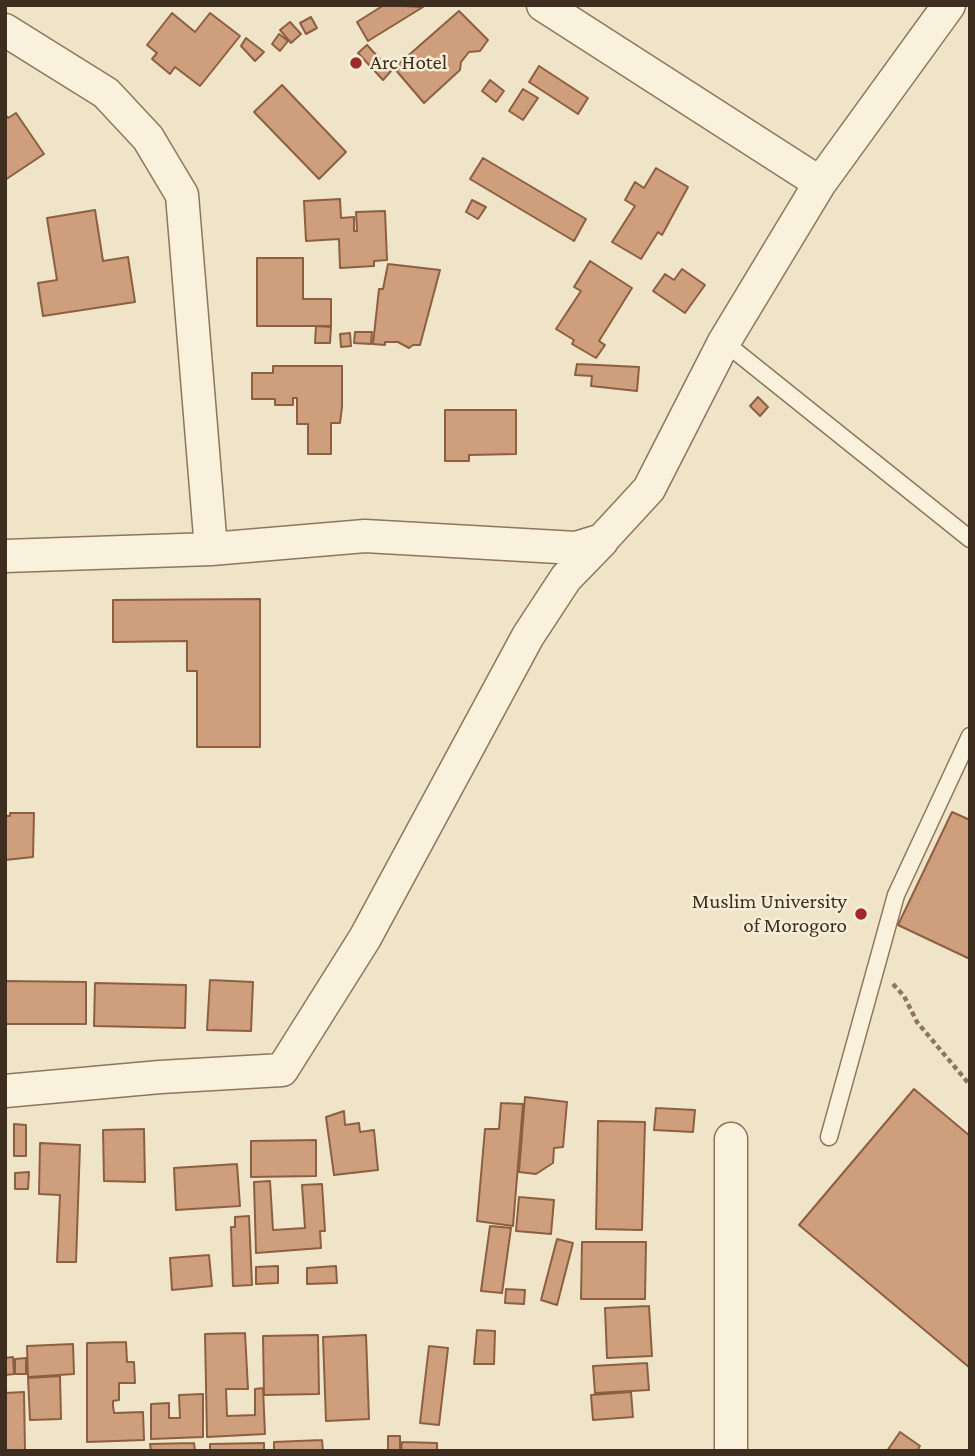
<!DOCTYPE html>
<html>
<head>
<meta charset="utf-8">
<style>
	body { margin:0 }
	#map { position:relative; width:975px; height:1456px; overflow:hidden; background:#f0e4c8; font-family:"Crimson Pro",serif }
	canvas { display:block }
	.frame { position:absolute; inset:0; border:7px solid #3d2e20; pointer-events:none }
</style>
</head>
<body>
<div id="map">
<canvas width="975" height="1456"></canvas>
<div class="frame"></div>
</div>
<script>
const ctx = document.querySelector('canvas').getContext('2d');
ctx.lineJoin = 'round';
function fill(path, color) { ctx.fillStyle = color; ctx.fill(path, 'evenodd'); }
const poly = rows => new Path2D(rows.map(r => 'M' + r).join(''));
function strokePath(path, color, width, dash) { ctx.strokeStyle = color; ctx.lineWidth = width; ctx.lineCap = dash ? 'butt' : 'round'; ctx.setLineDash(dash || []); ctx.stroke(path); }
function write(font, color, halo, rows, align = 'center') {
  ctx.font = font + ' "Crimson Pro",serif'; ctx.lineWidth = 5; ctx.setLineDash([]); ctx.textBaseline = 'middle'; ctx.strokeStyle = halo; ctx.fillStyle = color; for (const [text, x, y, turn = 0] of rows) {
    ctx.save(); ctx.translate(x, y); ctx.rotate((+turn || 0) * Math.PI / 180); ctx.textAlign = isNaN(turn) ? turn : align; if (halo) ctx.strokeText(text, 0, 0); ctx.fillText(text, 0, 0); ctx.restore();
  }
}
const building = poly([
	[384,5,423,7,368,41,357,22,384,5],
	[459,11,488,40,480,51,469,52,461,62,460,70,424,103,394,68,459,11],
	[172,13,195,32,210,13,240,36,200,86,175,67,170,74,152,59,157,53,147,45,172,13],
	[311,17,317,28,306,34,300,23,311,17],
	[290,22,301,34,291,43,280,30,290,22],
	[279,34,288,41,280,51,272,44,279,34],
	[246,38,264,52,255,61,241,46,246,38],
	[367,45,391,71,383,80,358,53,367,45],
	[539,66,588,98,578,114,529,82,539,66],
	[490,80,504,91,496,102,482,91,490,80],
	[282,85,346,152,319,179,254,112,282,85],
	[523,89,538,98,523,120,509,111,523,89],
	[16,113,44,154,5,180,5,114,8,118,16,113],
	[483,158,586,219,574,241,470,179,483,158],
	[656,168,688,187,662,235,658,232,641,259,612,242,635,206,625,200,635,182,644,188,656,168],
	[340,199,341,218,354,217,354,231,357,231,356,212,385,211,387,260,374,261,374,266,340,268,339,239,306,241,304,201,340,199],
	[472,200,486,207,478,219,466,212,472,200],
	[95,210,103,261,128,257,135,302,43,316,38,283,57,280,47,218,95,210],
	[257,258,303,258,303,299,331,299,331,326,257,326,257,258],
	[590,261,632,288,599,341,605,345,596,358,572,344,574,340,556,329,581,291,574,287,590,261],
	[388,264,440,270,420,345,413,345,409,348,398,342,385,342,385,345,373,344,379,289,383,289,388,264],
	[682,269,705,285,685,313,653,291,665,274,674,280,682,269],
	[316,326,331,327,330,343,315,343,316,326],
	[355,332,372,332,371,344,354,343,355,332],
	[350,333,351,346,341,347,340,334,350,333],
	[577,364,639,367,637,391,591,386,592,376,575,375,577,364],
	[273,366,342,366,342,407,340,423,331,423,331,454,308,454,308,424,297,424,297,398,293,398,293,405,275,405,275,399,252,399,252,373,273,373,273,366],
	[758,397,768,407,760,416,750,406,758,397],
	[445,410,516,410,516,454,469,455,469,461,445,461,445,410],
	[260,599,260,747,197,747,197,671,187,671,187,641,113,642,113,600,260,599],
	[952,812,970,820,970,959,898,925,952,812],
	[10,813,34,813,33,857,5,860,5,816,10,816,10,813],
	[210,980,253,982,251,1031,207,1030,210,980],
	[5,981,86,982,86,1024,5,1024,5,981],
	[95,983,186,985,185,1028,94,1026,95,983],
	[914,1089,970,1136,970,1368,799,1225,914,1089],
	[525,1097,567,1102,563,1147,554,1148,553,1163,536,1174,519,1172,525,1097],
	[501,1103,523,1104,513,1226,477,1221,485,1129,499,1129,501,1103],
	[656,1108,695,1110,693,1132,654,1130,656,1108],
	[344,1111,345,1125,359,1123,360,1132,374,1130,378,1170,334,1175,326,1117,344,1111],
	[598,1121,645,1122,642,1230,596,1229,598,1121],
	[14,1124,26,1125,26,1156,14,1156,14,1124],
	[144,1129,145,1182,104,1181,103,1130,144,1129],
	[316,1140,316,1176,251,1177,251,1141,316,1140],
	[40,1143,80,1145,76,1262,57,1262,60,1195,39,1194,40,1143],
	[237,1164,240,1206,176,1210,174,1168,237,1164],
	[29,1172,28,1189,15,1189,15,1173,29,1172],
	[270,1181,273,1230,305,1228,302,1185,322,1184,325,1231,320,1231,321,1248,256,1253,254,1182,270,1181],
	[519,1197,554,1200,551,1234,516,1231,519,1197],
	[249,1216,252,1285,233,1286,231,1227,235,1227,235,1217,249,1216],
	[490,1226,511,1228,502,1293,481,1291,490,1226],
	[557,1239,573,1243,557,1305,541,1300,557,1239],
	[582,1242,646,1242,645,1299,581,1299,582,1242],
	[209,1255,212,1286,172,1290,170,1258,209,1255],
	[278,1266,278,1283,256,1284,256,1267,278,1266],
	[336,1266,337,1283,307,1284,307,1268,336,1266],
	[506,1289,525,1290,524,1304,505,1303,506,1289],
	[649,1306,652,1356,607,1358,605,1308,649,1306],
	[477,1330,495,1331,494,1364,474,1364,477,1330],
	[245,1333,248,1389,226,1389,227,1416,255,1415,255,1389,263,1388,265,1434,207,1437,205,1334,245,1333],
	[318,1335,319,1394,264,1395,263,1336,318,1335],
	[366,1335,369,1419,326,1421,323,1337,366,1335],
	[126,1342,127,1362,134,1362,135,1383,119,1383,119,1400,113,1401,113,1406,114,1413,143,1412,144,1440,87,1442,87,1343,126,1342],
	[73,1344,74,1374,28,1377,27,1346,73,1344],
	[429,1346,448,1348,439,1425,420,1423,429,1346],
	[13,1357,14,1374,5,1375,5,1358,13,1357],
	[26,1358,26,1374,15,1374,15,1359,26,1358],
	[647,1363,649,1390,595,1393,593,1366,647,1363],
	[60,1376,61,1419,30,1420,28,1378,60,1376],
	[24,1392,25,1451,5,1451,5,1393,24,1392],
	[631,1392,633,1417,593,1420,591,1395,631,1392],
	[203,1394,203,1437,151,1439,151,1404,169,1403,169,1418,180,1418,179,1395,203,1394],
	[900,1432,920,1446,917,1451,887,1451,900,1432],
	[388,1436,400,1436,400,1451,388,1451,388,1436],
	[322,1440,323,1451,274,1451,274,1442,322,1440],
	[402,1442,437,1443,437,1451,401,1451,402,1442],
	[194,1443,195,1451,151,1451,150,1444,194,1443],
	[264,1443,264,1451,210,1451,210,1444,264,1443]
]);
fill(building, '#cf9f7d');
strokePath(building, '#8d5f41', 2);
const lane = poly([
	[724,342,970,539],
	[829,1137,896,895,970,736]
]);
const street = poly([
	[543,5,820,183,949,5],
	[5,30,106,93,148,138,182,195,211,549],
	[5,556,211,549,365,536,576,548,602,540,649,489,724,342,820,183],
	[5,1091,160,1077,282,1070,365,938,528,636,566,578,602,541],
	[731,1139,731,1451]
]);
strokePath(lane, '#8d765c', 19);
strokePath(street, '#8d765c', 35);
strokePath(poly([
	[893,984,904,996,917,1022,970,1085]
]), '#8d765c', 4.5, [5, 3.5]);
strokePath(lane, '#faf1dc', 16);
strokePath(street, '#faf1dc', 32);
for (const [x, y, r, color] of [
	[356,63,7,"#9e2a2b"],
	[861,914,7,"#9e2a2b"]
]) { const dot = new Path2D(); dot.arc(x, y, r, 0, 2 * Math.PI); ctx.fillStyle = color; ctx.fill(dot); strokePath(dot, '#f7eed8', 2.5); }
write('21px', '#3d2e20', '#f7eed8', [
	["Arc Hotel",370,63],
	["Muslim University",847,902,"right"],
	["of Morogoro",847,926,"right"]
], 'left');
</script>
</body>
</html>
